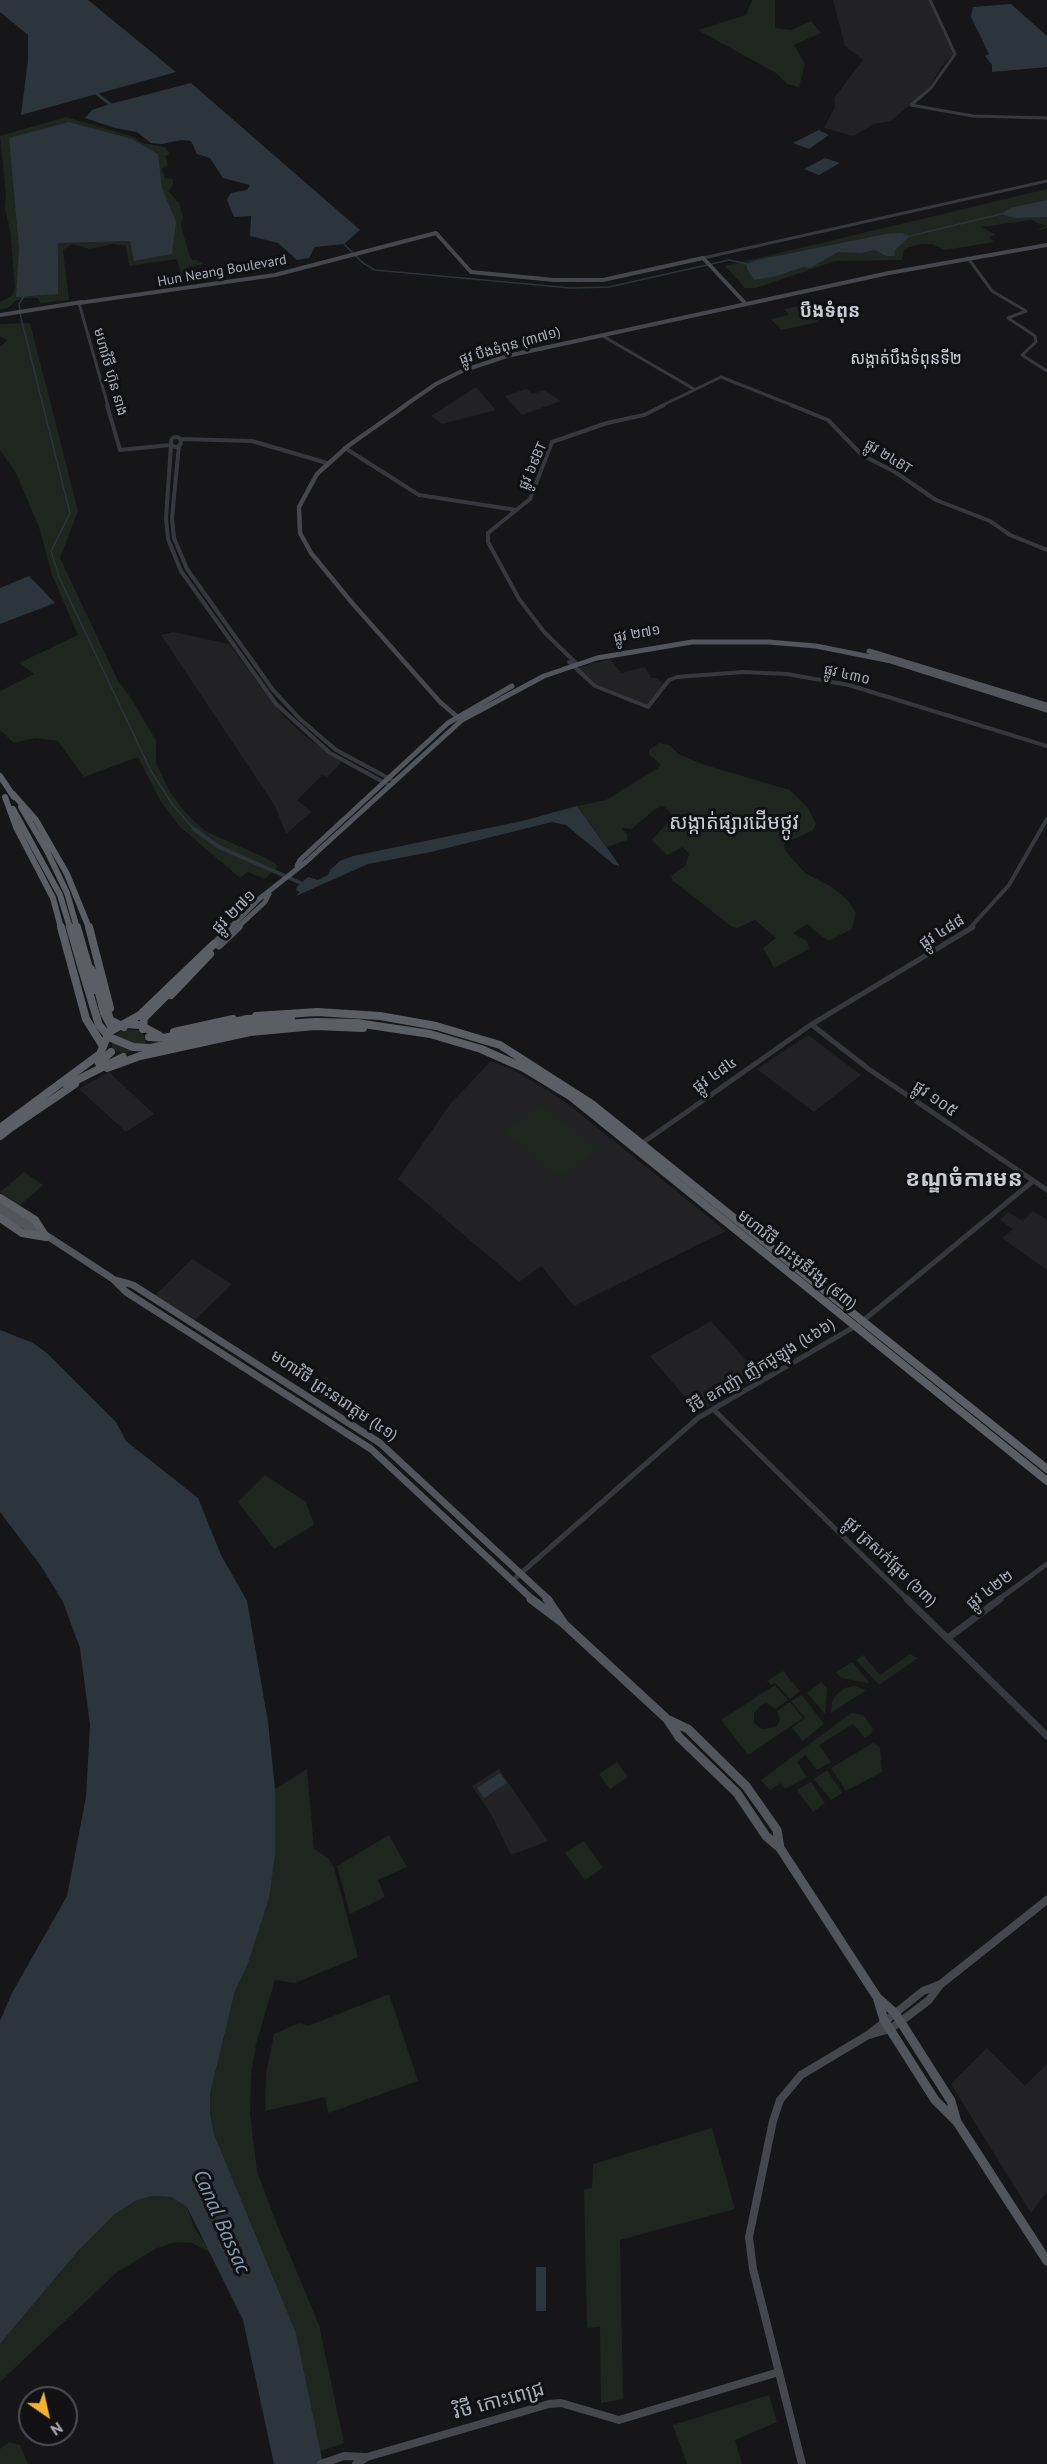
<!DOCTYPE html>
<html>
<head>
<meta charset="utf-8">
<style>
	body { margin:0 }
	#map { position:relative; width:1047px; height:2464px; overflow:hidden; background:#161618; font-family:"PT Sans",sans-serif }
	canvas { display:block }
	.north { position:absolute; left:18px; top:2386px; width:60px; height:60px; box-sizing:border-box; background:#111113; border:2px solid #4d4f55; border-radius:50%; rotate:146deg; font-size:16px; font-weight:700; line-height:24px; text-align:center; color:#a8adb8 }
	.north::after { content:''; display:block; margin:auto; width:21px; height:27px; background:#f2b134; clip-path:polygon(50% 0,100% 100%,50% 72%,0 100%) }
</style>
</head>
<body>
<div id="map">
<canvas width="1047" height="2464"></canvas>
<div class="north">N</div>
</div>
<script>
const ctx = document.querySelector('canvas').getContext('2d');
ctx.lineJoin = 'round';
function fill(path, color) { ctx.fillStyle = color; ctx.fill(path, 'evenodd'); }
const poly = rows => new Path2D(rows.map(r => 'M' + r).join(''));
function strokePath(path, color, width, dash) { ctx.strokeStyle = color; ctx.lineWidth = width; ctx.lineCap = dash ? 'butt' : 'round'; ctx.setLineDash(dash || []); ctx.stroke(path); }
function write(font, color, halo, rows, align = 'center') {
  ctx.font = font + ' "PT Sans","Noto Sans Khmer",sans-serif'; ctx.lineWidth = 6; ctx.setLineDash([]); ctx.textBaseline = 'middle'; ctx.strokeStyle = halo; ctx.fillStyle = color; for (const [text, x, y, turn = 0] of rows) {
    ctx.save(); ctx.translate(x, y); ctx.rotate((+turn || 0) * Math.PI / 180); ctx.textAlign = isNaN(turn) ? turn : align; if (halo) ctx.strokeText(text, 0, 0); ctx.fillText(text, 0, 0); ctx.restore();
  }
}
fill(poly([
	[833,0,928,0,953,54,941,67,930,87,891,121,874,124,853,136,824,128,835,107,834,98,863,60,845,46],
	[476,387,496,410,442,424,431,416],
	[526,389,533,394,544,390,561,401,522,415,505,396],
	[173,632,229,644,283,716,306,737,342,762,327,777,322,775,297,800,311,812,286,834,275,806,161,635],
	[610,659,621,673,645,667,651,678,656,678,664,684,647,705,597,685,577,668],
	[808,1035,861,1075,814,1112,757,1069],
	[491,1061,518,1072,564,1101,726,1231,574,1306,541,1266,519,1282,398,1179,451,1103],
	[109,1072,154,1114,126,1132,79,1089],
	[1033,1211,1047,1220,1047,1270,1002,1238,1013,1229,1000,1220,1008,1212,1023,1221],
	[192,1259,232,1284,195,1320,155,1295],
	[711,1321,760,1376,698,1413,650,1356],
	[499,1769,548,1841,511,1855,491,1814,472,1786],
	[987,2048,1025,2086,1047,2064,1047,2192,1031,2213,951,2084]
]), '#222225');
fill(poly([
	[752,0,775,0,775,28,791,30,811,21,821,33,794,45,805,64,799,87,787,84,776,73,698,30,746,15],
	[66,117,134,137,142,143,165,147,170,154,165,156,168,165,162,169,165,178,173,179,173,185,168,191,179,203,183,217,181,226,189,254,192,260,197,260,204,264,186,268,189,276,221,271,222,275,183,284,177,259,129,266,126,246,113,244,90,249,72,244,63,250,69,300,41,303,37,298,25,298,15,301,8,308,0,309,0,302,12,296,15,287,10,230,5,209,6,195,0,136],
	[1047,189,1047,228,1036,230,1046,226,1031,220,982,227,996,235,989,237,994,242,945,250,932,244,920,244,904,249,902,260,835,261,756,288,745,288,725,266],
	[804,305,819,322,781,330,771,319,789,315,784,309],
	[30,323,78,511,60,558,118,681,133,701,156,741,156,763,170,792,185,812,205,831,272,861,278,866,265,879,248,872,240,878,179,826,160,800,138,757,84,777,58,741,35,738,14,743,0,730,0,691,34,674,19,663,78,635,52,575,39,527,16,473,0,450,0,347,7,340,0,336,0,324],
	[659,743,669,745,680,755,705,765,790,790,808,808,816,824,813,830,784,844,785,850,805,873,832,887,847,900,856,913,852,929,828,941,807,924,793,933,807,941,809,949,774,968,763,948,776,938,755,920,737,928,731,926,673,881,671,876,685,866,689,854,683,847,667,855,652,840,673,816,666,808,662,806,654,810,632,829,622,828,627,834,627,840,607,847,577,806,606,800,658,768,660,764,649,754,649,750],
	[124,1029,138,1030,143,1033,146,1041,141,1049,124,1054,112,1049,112,1038],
	[542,1104,599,1150,560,1178,502,1131],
	[24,1172,43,1185,19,1206,0,1192],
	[265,1475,306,1502,314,1525,274,1549,238,1502],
	[910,1654,918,1658,879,1685,856,1660,863,1655,880,1675],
	[852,1662,869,1682,868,1683,841,1678,836,1672],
	[783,1671,800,1691,790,1699,775,1683,771,1685,767,1681],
	[821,1682,827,1688,825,1714,807,1693],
	[775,1685,788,1700,776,1709,766,1703,761,1705,754,1713,754,1723,762,1729,776,1727,780,1720,777,1711,790,1702,803,1718,748,1755,721,1720],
	[855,1686,866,1690,831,1713,832,1702,837,1694,845,1688],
	[802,1695,824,1724,803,1741,792,1728,805,1718,791,1701],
	[851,1713,863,1715,873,1728,871,1734,865,1738,853,1724,819,1745,831,1762,817,1770,805,1755,797,1762,807,1777,785,1789,781,1783,770,1790,761,1780],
	[873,1743,880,1747,882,1772,846,1791,831,1768],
	[617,1762,628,1777,610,1789,599,1774],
	[307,1769,314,1849,328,1858,334,1868,358,1957,295,1983,275,1980,256,2044,251,2075,250,2114,257,2171,276,2222,319,2325,344,2443,320,2451,296,2333,214,2134,210,2113,210,2094,235,1991,247,1966,275,1789],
	[827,1770,842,1793,831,1800,814,1779],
	[811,1782,825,1803,813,1812,797,1790],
	[389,1835,407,1867,378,1880,385,1897,350,1914,337,1866],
	[584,1841,603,1868,585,1880,565,1853],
	[389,1994,418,2081,328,2113,325,2097,265,2111,266,2074,274,2034,299,2023,308,2026],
	[712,2128,735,2209,620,2240,623,2399,601,2403,600,2327,587,2328,584,2189,592,2188,593,2164],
	[152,2196,171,2197,187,2207,194,2227,210,2252,192,2243,175,2242,155,2249,116,2273,0,2382,0,2344,78,2251,114,2215,135,2201],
	[769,2395,777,2422,735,2440,742,2464,687,2464,673,2425],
	[9,2442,20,2445,28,2464,0,2464,0,2449]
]), '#1e261f');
fill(poly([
	[0,0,88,0,176,72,21,115,28,60,28,35,0,12],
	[1011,4,1047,36,1047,67,992,72,992,65,985,56,989,54,971,17,972,11,973,7],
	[191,83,360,230,344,244,315,247,309,258,297,260,278,243,250,236,251,216,234,217,227,200,231,193,247,190,250,185,223,178,210,158,197,154,191,141,181,140,162,144,151,143,137,132,115,128,85,118,92,110,110,104],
	[69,122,132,139,158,154,162,188,176,222,172,254,134,261,130,241,58,243,58,294,16,297,19,248,9,138],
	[819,130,829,135,809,149,793,143],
	[825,158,840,163,819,175,804,169],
	[1047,200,1047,217,1014,218,1001,214,1010,208],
	[902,233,910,236,895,250,894,256,886,256,875,250,861,253,838,252,810,268,803,267,777,276,754,280,747,269,747,264,757,260,886,234],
	[29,576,55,603,0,624,0,588],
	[577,806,620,866,613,864,566,825,552,822,431,852,368,864,296,896,300,892,296,890,297,887,308,877,318,880,328,875,330,870,340,861,353,856,522,821],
	[0,1330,33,1343,47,1353,116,1422,126,1441,198,1498,221,1555,247,1601,268,1722,275,1789,275,1855,269,1898,247,1966,235,1991,210,2094,210,2113,214,2134,296,2333,323,2464,274,2464,243,2320,187,2207,171,2197,152,2196,135,2201,114,2215,78,2251,0,2344,0,2021,12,1993,67,1896,86,1797,90,1725,80,1648,63,1602,41,1566,0,1512],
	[500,1773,507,1783,484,1798,477,1788],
	[536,2267,546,2267,546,2311,536,2311]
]), '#2c353c');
strokePath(poly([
	[910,236,1001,214],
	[344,244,363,263,375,270,571,288,609,287,729,260,747,264],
	[24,296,19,304,21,318,70,513,51,551,59,577,151,771,172,804,194,829]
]), '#2c353c', 1.5);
strokePath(poly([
	[97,94,110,104]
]), '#2c353c', 3);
strokePath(poly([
	[194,829,219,847,301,883]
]), '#2c353c', 4);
strokePath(poly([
	[911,105,973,116,1047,118],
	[911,105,931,88,955,54,930,0],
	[703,258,1047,181],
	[968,258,992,291,1026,311,1008,318],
	[79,303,108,406],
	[1008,318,1035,336,1036,342,1022,355,1047,371],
	[601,335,694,389],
	[661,406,721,377,794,406]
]), '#37383d', 3);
strokePath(poly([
	[107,405,120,450,170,445],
	[791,405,828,420,862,455,895,472,936,500,990,521,1010,535,1047,550],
	'171 442a5 5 0 1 1 10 0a5 5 0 1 1-10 0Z',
	[180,439,252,441,327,463],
	[171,445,166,518,168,539,181,571,276,704,330,753,387,784],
	[179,445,172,518,174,538,187,569,273,690,300,719,336,750,392,780],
	[345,448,419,495,516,510],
	[569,662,595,686,648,707,669,680,677,677,743,672,787,674,849,685,1047,746],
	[577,664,545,633,519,599,488,542,488,533,530,499,552,442,607,423,644,415,664,405],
	[970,928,1009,885,1047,819]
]), '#37383d', 4);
strokePath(poly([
	[812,1025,870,1070,1047,1190],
	[641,1144,809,1026,973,927],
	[713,1409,908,1600],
	[512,1581,698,1418,859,1324,1032,1182],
	[998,1600,1047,1564]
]), '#37383d', 5);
strokePath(poly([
	[907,1599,1047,1736],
	[948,1638,1000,1599]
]), '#37383d', 7);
strokePath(poly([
	[79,303,275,275,436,233,471,272,554,280,603,280,703,258,745,303],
	[0,315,82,302],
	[404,406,436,384,462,371,507,356,889,273,1047,245]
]), '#45474d', 4);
strokePath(poly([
	[406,405,348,446,317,474,299,507,300,533,311,553,353,604,440,702,461,720]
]), '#45474d', 4.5);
strokePath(poly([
	[869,2035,890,2029,900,2022,929,2000,940,1985],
	[321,2464,344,2456,366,2457],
	[356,2464,367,2457,549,2404,561,2403,619,2420,779,2372],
	[802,2464,753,2269,749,2237,773,2121,780,2100,801,2075,868,2035,923,1991,941,1984,1047,1900]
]), '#45474d', 8);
strokePath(poly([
	[869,651,1047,705],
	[297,866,300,860,448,723,512,686],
	[230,928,259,899,306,862,462,720,544,676,597,658,692,642,768,642,816,646,891,661,1047,710],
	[237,928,265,902,269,894]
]), '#53555c', 5);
strokePath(poly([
	[214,944,231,927],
	[219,946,239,927],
	[0,1205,113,1279,126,1292,371,1449,533,1600],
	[0,1212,38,1233],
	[116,1280,133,1285,380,1443,549,1600]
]), '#53555c', 7);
strokePath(poly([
	[531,1599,563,1623,667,1719,679,1737,737,1793,766,1836,780,1848,877,1997,895,2013,951,2101,957,2122,1047,2261],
	[547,1599,563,1622],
	[669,1720,688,1729,746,1786,777,1830,780,1848],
	[877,1997,884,2020,935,2100,957,2122]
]), '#53555c', 9);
strokePath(poly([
	[0,776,14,797],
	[13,794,36,820,67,874,89,928],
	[5,797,16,827,53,898,61,928],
	[21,807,47,851,67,893,77,928],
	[13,809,60,895,70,928]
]), '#5b5e65', 6);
strokePath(poly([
	[61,927,86,1019,103,1046],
	[70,927,82,969],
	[77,927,89,968],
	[89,927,110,1008],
	[96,981,104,1013,111,1026],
	[171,995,210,954],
	[256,1016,317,1012,380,1016,436,1026,500,1045,592,1104,1047,1469],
	[357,1023,430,1034,481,1049,524,1068,570,1096,1047,1481],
	[127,1024,140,1025,160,1036],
	[174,1032,233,1019],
	[107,1068,140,1056,250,1032,315,1026,363,1028],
	[0,1128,100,1054,109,1032,140,1015,214,944],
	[9,1129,75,1084],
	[0,1136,13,1126],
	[0,1198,35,1220,46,1237],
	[0,1218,22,1233,46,1237]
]), '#5b5e65', 8);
strokePath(poly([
	[89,968,94,990],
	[82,969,99,1025,109,1037,133,1047,151,1048,248,1026,316,1022,357,1023],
	[91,969,99,981,110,1020,124,1027],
	[143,1029,144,1018,173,989],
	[149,1037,164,1038,247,1019,291,1018],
	[99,1063,111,1052],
	[67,1085,123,1057]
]), '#5b5e65', 8);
write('14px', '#a8adb8', '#111113', [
	["Hun Neang Boulevard",222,271,-10],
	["ផ្លូវ បឹងទំពុន (៣៧១)",510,346,-16],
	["មហាវិថី ហ៊ុន នាង",110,372,74],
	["ផ្លូវ ២៤BT",888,457,32],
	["ផ្លូវ ៦៩BT",533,466,-66],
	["ផ្លូវ ២៧១",637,634,-10],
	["ផ្លូវ ៤៣០",847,675,13]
]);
write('16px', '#c9ccd4', '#111113', [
	["សង្កាត់បឹងទំពុនទី២",906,359]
]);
write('16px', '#a8adb8', '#111113', [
	["ផ្លូវ ២៧១",234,912,-45],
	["ផ្លូវ ៤៨៨",942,932,-32],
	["ផ្លូវ ៤៨៤",715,1075,-35],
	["ផ្លូវ ១០៥",935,1099,35],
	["មហាវិថី ព្រះមុនីវង្ស (៩៣)",797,1260,39],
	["វិថី ឧកញ៉ា ញឹកជូឡុង (៤៦៦)",762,1366,-31],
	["មហាវិថី ព្រះនរោត្តម (៤១)",334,1396,34],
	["ផ្លូវ ត្រសក់ផ្អែម (៦៣)",890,1562,44],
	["ផ្លូវ ៤២២",990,1590,-37]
]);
write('bold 18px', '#c9ccd4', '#111113', [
	["បឹងទំពុន",830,312]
]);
write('20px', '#c9ccd4', '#111113', [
	["សង្កាត់ផ្សារដើមថ្កូវ",734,823]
]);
write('20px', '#a8adb8', '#111113', [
	["វិថី កោះពេជ្រ",499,2401,-15]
]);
write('italic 21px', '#7f9bb3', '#111113', [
	["Canal Bassac",221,2222,66]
]);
write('bold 22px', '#c9ccd4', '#111113', [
	["ខណ្ឌចំការមន",964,1180]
]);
</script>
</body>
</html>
